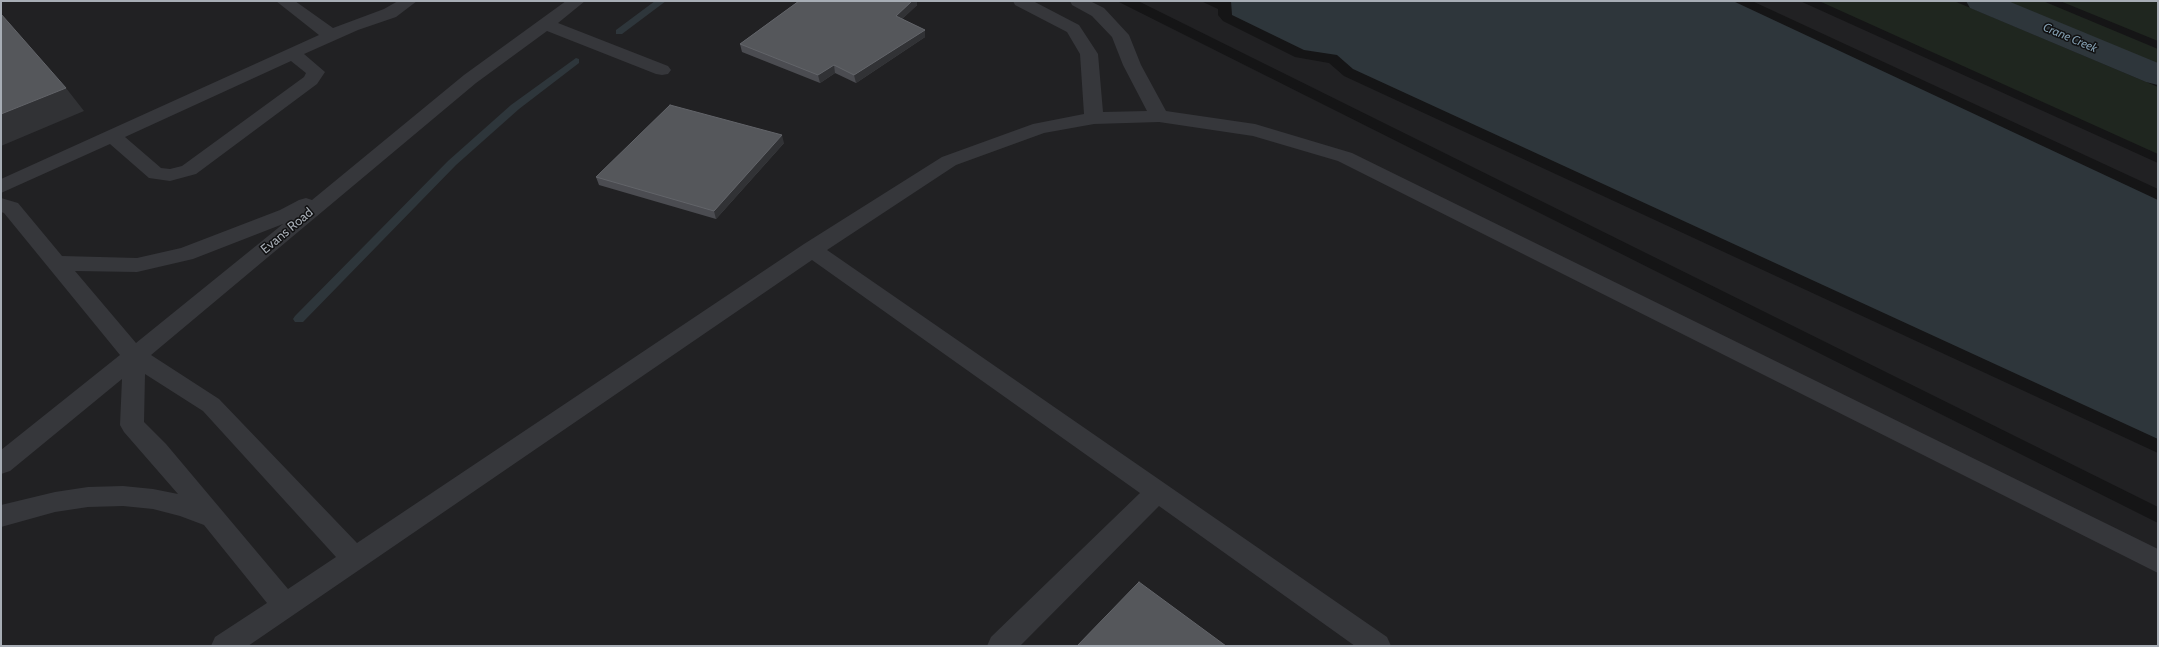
<!DOCTYPE html>
<html>
<head>
<meta charset="utf-8">
<style>
	body { margin:0 }
	#map { position:relative; width:2159px; height:647px; overflow:hidden; background:#151516; font-family:Cabin,sans-serif }
	canvas { display:block }
	.frame { position:absolute; inset:0; border:2px solid #a7adb5; pointer-events:none }
</style>
</head>
<body>
<div id="map">
<canvas width="2159" height="647"></canvas>
<div class="frame"></div>
</div>
<script>
const ctx = document.querySelector('canvas').getContext('2d');
ctx.lineJoin = 'round';
function fill(path, color) { ctx.fillStyle = color; ctx.fill(path, 'evenodd'); }
const poly = rows => new Path2D(rows.map(r => 'M' + r).join(''));
function strokePath(path, color, width, dash) { ctx.strokeStyle = color; ctx.lineWidth = width; ctx.lineCap = dash ? 'butt' : 'round'; ctx.setLineDash(dash || []); ctx.stroke(path); }
function write(font, color, halo, rows, align = 'center') {
  ctx.font = font + ' Cabin,sans-serif'; ctx.lineWidth = 3; ctx.setLineDash([]); ctx.textBaseline = 'middle'; ctx.strokeStyle = halo; ctx.fillStyle = color; for (const [text, x, y, turn = 0] of rows) {
    ctx.save(); ctx.translate(x, y); ctx.rotate((+turn || 0) * Math.PI / 180); ctx.textAlign = isNaN(turn) ? turn : align; if (halo) ctx.strokeText(text, 0, 0); ctx.fillText(text, 0, 0); ctx.restore();
  }
}
fill(poly([
	[1,1,1117,1,2158,523,2158,646,1,646],
	[1138,1,1201,1,1218,9,1218,15,1223,21,1295,57,1329,63,1344,76,2158,453,2158,507],
	[1752,1,1800,1,2158,163,2158,189]
]), '#212123');
fill(poly([
	[1819,1,1954,1,2158,87,2158,154],
	[1973,1,2043,1,2158,49,2158,78],
	[2060,1,2158,1,2158,41]
]), '#1f261f');
fill(poly([
	[1231,1,1733,1,2158,200,2158,439,1353,69,1337,55,1304,50,1232,15]
]), '#2e363b');
fill(poly([
	[655,1,666,1,622,34,616,34,616,30,655,1],
	[576,58,579,59,579,63,519,109,456,165,303,322,295,322,293,319,295,316,448,161,511,105,576,58]
]), '#2e363b');
fill(poly([
	[1966,1,2008,1,2158,63,2158,85,2146,82,1970,8,1966,1]
]), '#2e363b');
fill(poly([
	[276,1,295,1,333,28,384,9,398,1,417,1,396,17,358,30,304,54,325,72,317,84,196,174,170,181,149,178,110,144,1,193,1,179,319,35,276,1],
	[291,61,306,73,304,77,182,166,170,169,161,168,125,137,291,61],
	[566,1,585,1,558,23,668,66,671,70,668,74,662,75,656,74,547,31,476,83,151,355,219,399,357,543,804,244,942,157,1033,124,1084,114,1080,54,1067,32,1015,5,1013,1,1033,1,1079,25,1098,54,1103,112,1147,111,1123,65,1112,37,1092,16,1072,5,1070,1,1090,1,1104,8,1129,35,1141,65,1166,111,1255,124,1352,153,2158,549,2158,573,1338,161,1253,136,1159,122,1094,124,1044,133,956,165,827,250,1387,637,1391,646,1355,646,1159,506,1020,646,987,646,991,637,1140,493,812,260,248,646,211,646,215,637,267,603,204,525,180,516,153,509,123,506,88,507,55,512,1,527,1,505,55,492,88,487,123,486,153,489,178,494,124,432,120,425,122,379,10,471,1,474,1,450,120,355,4,213,1,212,1,198,18,203,62,256,137,258,181,248,280,210,299,200,306,198,312,200,464,75,566,1],
	[283,224,136,343,75,271,137,272,193,259,283,224],
	[145,374,203,411,336,557,288,589,166,444,144,422,145,374]
]), '#36373b');
fill(poly([
	[799,1,917,1,917,5,902,19,925,30,925,37,856,83,835,73,820,83,742,52,740,44],
	[784,143,716,219,599,185,596,177]
]), '#4b4c51');
fill(poly([
	[912,1,917,1,917,5,897,24,896,16],
	[925,30,925,37,856,83,854,75],
	[834,65,835,73,820,83,818,75],
	[66,88,84,111,1,146,1,114],
	[782,135,784,143,716,219,714,211]
]), '#313235');
const building = poly([
	[799,1,912,1,896,16,925,30,854,75,834,65,818,75,740,44,799,1],
	[1,14,66,88,1,114,1,14],
	[670,105,782,135,714,211,596,177,670,105],
	[1139,582,1226,646,1077,646,1139,582]
]);
fill(building, '#55575b');
strokePath(building, '#626469', 1);
write('italic 12px', '#819cae', '#101011', [
	["Crane Creek",2070,38,23]
]);
write('13px', '#a7adb5', '#101011', [
	["Evans Road",287,231,-40]
]);
</script>
</body>
</html>
